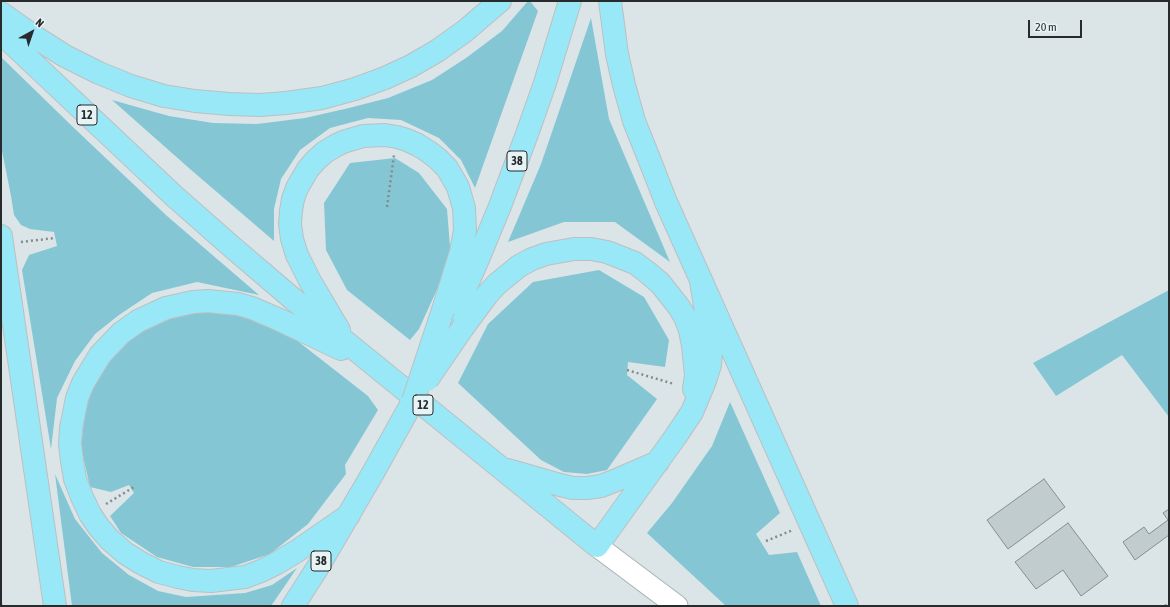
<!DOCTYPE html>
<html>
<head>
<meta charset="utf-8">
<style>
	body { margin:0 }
	#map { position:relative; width:1170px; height:607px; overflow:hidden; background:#dbe5e8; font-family:"Asap Condensed",sans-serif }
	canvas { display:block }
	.frame { position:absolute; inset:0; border:2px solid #272b2c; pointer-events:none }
	.north { position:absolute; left:12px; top:12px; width:40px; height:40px; -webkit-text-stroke:3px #e8f3f5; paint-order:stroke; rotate:40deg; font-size:11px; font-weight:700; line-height:16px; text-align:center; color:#272b2c }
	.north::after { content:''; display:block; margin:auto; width:14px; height:18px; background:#272b2c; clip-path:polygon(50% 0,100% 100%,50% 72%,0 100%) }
	.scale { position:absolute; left:1028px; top:20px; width:54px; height:18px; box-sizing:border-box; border:2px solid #272b2c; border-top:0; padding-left:5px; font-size:12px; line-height:14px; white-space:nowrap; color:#272b2c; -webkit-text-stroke:3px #e8f3f5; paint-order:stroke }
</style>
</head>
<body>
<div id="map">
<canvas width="1170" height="607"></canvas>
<div class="frame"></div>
<div class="north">N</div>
<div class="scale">20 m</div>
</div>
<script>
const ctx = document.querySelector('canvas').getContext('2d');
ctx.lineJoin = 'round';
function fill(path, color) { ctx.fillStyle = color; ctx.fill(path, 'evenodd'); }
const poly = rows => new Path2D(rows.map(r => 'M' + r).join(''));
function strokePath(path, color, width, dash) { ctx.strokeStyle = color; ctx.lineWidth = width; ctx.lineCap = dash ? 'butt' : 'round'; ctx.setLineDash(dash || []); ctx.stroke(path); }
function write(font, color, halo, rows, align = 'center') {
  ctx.font = font + ' "Asap Condensed",sans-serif'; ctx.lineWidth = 3.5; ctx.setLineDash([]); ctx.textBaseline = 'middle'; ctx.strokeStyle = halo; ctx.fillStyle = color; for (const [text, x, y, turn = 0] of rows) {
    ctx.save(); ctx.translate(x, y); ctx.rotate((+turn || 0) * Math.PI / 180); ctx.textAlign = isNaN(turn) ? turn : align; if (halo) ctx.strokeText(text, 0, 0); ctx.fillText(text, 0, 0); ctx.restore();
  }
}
fill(poly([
	[528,1,530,1,538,11,475,188,461,160,439,138,401,120,368,118,330,128,300,150,281,179,274,209,274,241,190,169,112,100,169,116,213,123,257,124,305,118,349,108,388,98,432,80,466,58,502,31],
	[591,18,609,119,670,262,615,222,564,222,508,242,541,164],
	[1,57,74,128,167,216,259,295,197,282,152,293,119,315,95,334,75,361,57,398,51,449,22,270,29,255,57,246,54,232,30,229,21,225,14,215,11,196,1,146],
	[395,158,419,173,447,209,451,259,419,329,410,340,347,290,326,250,324,203,350,163],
	[599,270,644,297,669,340,665,367,628,362,627,375,657,399,607,470,587,474,564,472,541,460,458,383,488,324,533,282],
	[1169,290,1169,417,1122,355,1056,396,1033,363],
	[210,311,241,315,295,339,368,396,378,410,345,465,346,474,308,524,270,554,231,567,193,567,157,557,121,533,110,516,134,493,129,485,111,492,90,487,81,447,86,404,103,367,127,342,150,326,182,315],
	[730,402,780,513,756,534,769,555,797,552,821,606,726,606,647,533,672,503,712,446],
	[55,474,75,519,102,553,129,575,158,591,186,597,245,593,272,585,297,568,271,606,72,606]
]), '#85c6d4');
const building = poly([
	[1044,479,1065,507,1008,549,987,520,1044,479],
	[1169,509,1169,535,1135,560,1123,542,1144,527,1149,534,1168,520,1163,513,1169,509],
	[1068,523,1108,576,1081,596,1063,570,1036,589,1015,562,1068,523]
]);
fill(building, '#c1ccce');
strokePath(building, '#848d8f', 1);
const secondary = poly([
	[597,546,677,606]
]);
const primary = poly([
	[610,1,617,54,624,85,634,121,650,161,666,202,847,606],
	[1,13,35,37,65,56,99,73,131,86,164,96,195,101,229,104,260,105,286,103,322,98,355,89,385,78,411,66,437,51,465,31,500,1],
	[1,33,173,195,232,247,293,299,597,546,676,436,692,412,705,381,710,365,711,352,710,337,701,281],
	[1,236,55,606],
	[453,317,479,257,500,206,527,134,545,83,570,1],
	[464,326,487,295,497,284,519,266,532,259,546,254,574,249,591,249,607,252,635,263,647,272,660,283,679,307,685,317,690,330,693,346,696,375,694,389],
	[339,330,310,281,297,255,292,239,290,224,291,211,293,199,297,188,308,169,316,160,325,152,335,146,343,142,363,136,385,135,397,137,407,140,418,145,429,152,438,159,447,168,458,187,464,208,465,230,461,252,443,310],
	[341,349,280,320,252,308,238,304,208,301,193,302,166,308,138,321,121,333,100,355,83,383,77,398,71,428,70,444,72,461,75,479,82,497,90,514,98,526,109,539,125,553,141,563,159,572,178,577,193,580,211,581,245,577,261,571,277,563,297,551,349,515],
	[508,470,560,485,573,488,587,488,601,486,614,481,658,462],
	[293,606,318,567,373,473,413,401]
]);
strokePath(secondary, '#a9b3b5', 23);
strokePath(primary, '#bebfc0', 24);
strokePath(poly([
	[387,207,394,155],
	[21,242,55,238],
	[627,370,674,384],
	[106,504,134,487],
	[766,541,793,530],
	[1,603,1,606],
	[1165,606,1169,603]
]), '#848b8d', 2.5, [2, 3]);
strokePath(secondary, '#fff', 21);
strokePath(primary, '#98e8f8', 22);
const primaryBridge = poly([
	[427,380,464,326],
	[413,401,443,310]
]);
strokePath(primaryBridge, '#bebfc0', 24, []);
strokePath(primaryBridge, '#98e8f8', 22);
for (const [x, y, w] of [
	[87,115,20],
	[517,161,20],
	[423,405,20],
	[321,561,20]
]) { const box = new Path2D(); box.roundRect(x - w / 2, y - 10, w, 20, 3); ctx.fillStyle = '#e8f3f5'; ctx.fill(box); strokePath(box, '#272b2c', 1); }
write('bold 12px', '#272b2c', null, [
	["12",87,115],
	["38",517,161],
	["12",423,405],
	["38",321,561]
]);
</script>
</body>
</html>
